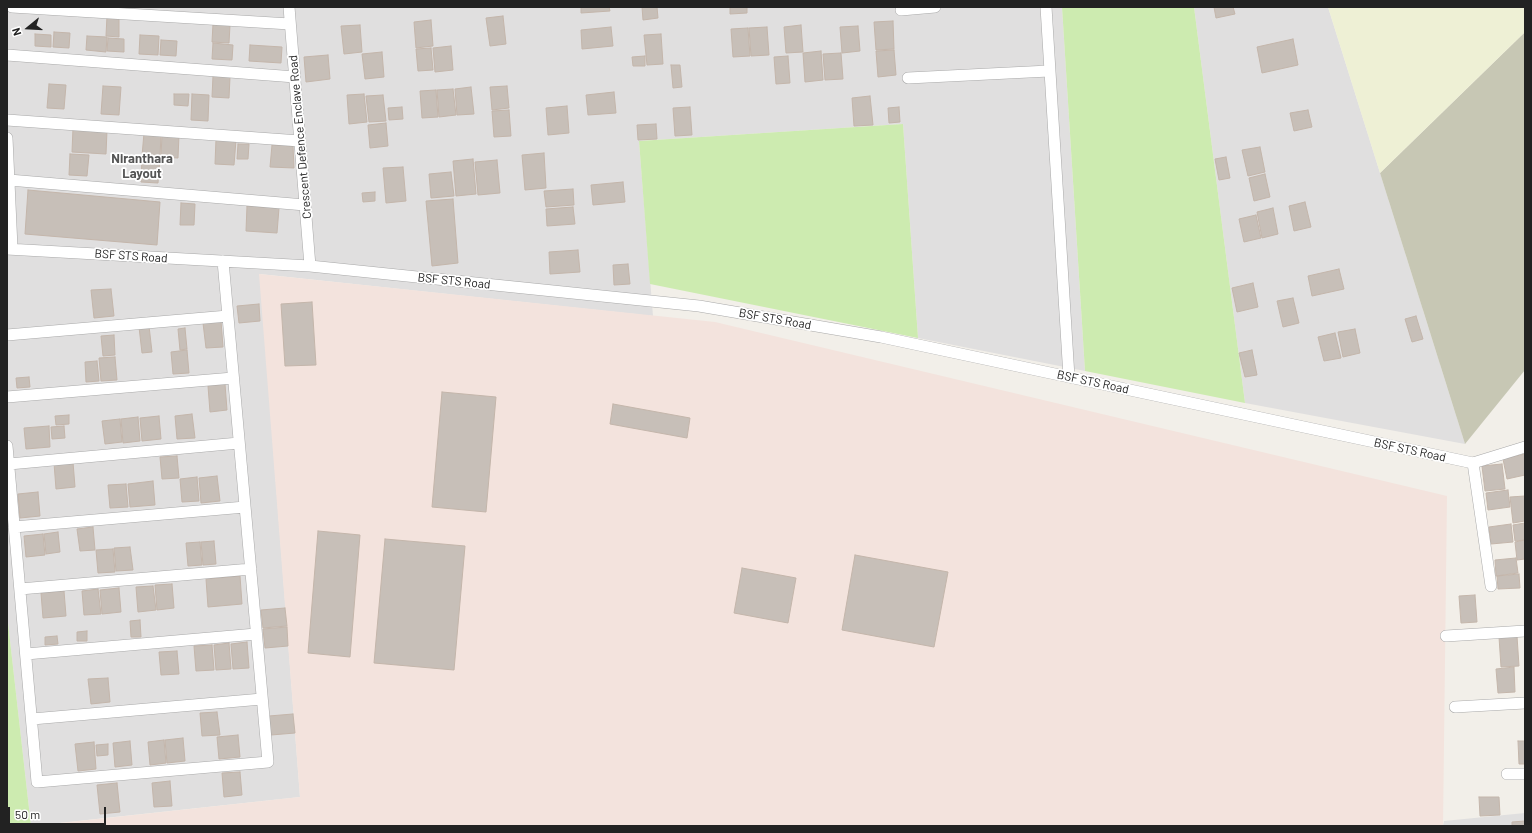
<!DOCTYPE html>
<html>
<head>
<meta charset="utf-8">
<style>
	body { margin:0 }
	#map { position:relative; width:1532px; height:833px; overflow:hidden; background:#f2efe9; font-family:Barlow,sans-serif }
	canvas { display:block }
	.frame { position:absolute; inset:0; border:8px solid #222; pointer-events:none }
	.north { position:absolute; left:8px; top:8px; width:40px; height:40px; -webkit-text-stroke:3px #fff; paint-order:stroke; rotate:252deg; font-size:11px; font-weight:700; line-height:16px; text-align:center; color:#222 }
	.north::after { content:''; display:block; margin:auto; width:14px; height:18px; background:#222; clip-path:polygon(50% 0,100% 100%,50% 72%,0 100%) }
	.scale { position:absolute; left:8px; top:807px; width:98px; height:18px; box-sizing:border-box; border:2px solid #222; border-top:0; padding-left:5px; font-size:12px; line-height:14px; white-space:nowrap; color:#222; -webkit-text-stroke:3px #fff; paint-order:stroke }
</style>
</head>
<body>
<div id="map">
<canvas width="1532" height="833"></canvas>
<div class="frame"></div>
<div class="north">N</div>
<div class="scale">50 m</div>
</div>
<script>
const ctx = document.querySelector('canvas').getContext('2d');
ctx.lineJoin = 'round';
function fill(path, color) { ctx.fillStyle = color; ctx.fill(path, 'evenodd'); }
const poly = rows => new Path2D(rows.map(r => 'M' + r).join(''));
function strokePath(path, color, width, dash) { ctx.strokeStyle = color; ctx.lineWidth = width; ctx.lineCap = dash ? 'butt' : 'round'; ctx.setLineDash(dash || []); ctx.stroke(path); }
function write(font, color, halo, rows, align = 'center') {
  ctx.font = font + ' Barlow,sans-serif'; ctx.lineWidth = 3.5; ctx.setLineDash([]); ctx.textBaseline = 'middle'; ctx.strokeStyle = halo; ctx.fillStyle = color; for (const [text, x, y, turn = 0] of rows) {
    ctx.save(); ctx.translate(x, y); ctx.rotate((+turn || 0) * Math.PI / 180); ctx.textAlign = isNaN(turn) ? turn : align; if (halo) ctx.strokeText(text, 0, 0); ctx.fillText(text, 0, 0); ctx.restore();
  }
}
fill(poly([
	[7,7,1062,7,1085,371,918,338,903,124,639,141,653,316,260,274,300,797,31,826,7,614],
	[1194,7,1328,7,1465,444,1245,403],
	[1525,813,1525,826,1443,826,1444,821]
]), '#e0dfdf');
fill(poly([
	[259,274,715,322,1447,496,1443,826,33,826,300,797]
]), '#f3e3dd');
fill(poly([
	[1525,32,1525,370,1465,444,1380,173]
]), '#c7c7b4');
fill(poly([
	[1328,7,1525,7,1525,32,1380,173]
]), '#eef0d5');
fill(poly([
	[1062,7,1194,7,1245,403,1085,371],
	[903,124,918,338,650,284,639,141],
	[7,614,31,826,7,826]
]), '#cdebb0');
const building = poly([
	[581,7,609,7,610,11,581,13,581,7],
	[642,7,657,7,658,18,643,20,642,7],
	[730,7,747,7,747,13,730,14,730,7],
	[1214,7,1233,7,1235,14,1216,18,1214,7],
	[107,16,119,17,119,37,106,36,107,16],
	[503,16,506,44,490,46,486,18,503,16],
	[431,20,433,46,416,48,414,22,431,20],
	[893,21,894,49,876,50,874,22,893,21],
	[213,24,230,25,229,43,212,42,213,24],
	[360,25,362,52,344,54,341,26,360,25],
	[801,25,803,52,786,53,784,27,801,25],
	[858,26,860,51,842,53,840,27,858,26],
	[611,27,613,46,582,49,581,30,611,27],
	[767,27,769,55,751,56,749,28,767,27],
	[748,28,750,56,733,57,731,29,748,28],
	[54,32,70,33,69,48,53,47,54,32],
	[35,34,51,35,51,47,35,46,35,34],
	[661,34,663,64,647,65,644,35,661,34],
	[140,35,159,36,158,55,139,54,140,35],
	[87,36,107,37,106,52,86,50,87,36],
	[108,38,124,39,124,52,107,51,108,38],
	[1293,39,1298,65,1262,73,1257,47,1293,39],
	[161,40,177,41,176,56,160,55,161,40],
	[213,43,233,45,232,60,212,59,213,43],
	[250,45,282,47,281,63,249,61,250,45],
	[451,46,453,70,435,72,433,48,451,46],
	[431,48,433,70,418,71,416,49,431,48],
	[894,50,896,75,878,77,876,51,894,50],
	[821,51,823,80,805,82,803,53,821,51],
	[382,52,384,77,365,79,362,54,382,52],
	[841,53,843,79,825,80,823,54,841,53],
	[328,55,330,79,306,82,304,57,328,55],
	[645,56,645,66,633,66,632,57,645,56],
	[788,56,790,83,776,84,774,57,788,56],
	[671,65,680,65,682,87,673,88,671,65],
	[213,76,230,77,229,98,212,97,213,76],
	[49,84,66,85,64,109,47,108,49,84],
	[103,86,121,87,119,115,101,114,103,86],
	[507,86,509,108,492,110,490,87,507,86],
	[471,87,474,114,457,115,455,89,471,87],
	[453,89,456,115,439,117,437,90,453,89],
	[436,90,438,117,422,118,420,91,436,90],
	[614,92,616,113,588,115,586,95,614,92],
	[174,94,189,94,188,106,174,105,174,94],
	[192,94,209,95,208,121,191,120,192,94],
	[364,94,367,122,349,124,347,95,364,94],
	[383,95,386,121,369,122,366,96,383,95],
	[870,96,873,125,854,126,852,98,870,96],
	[567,106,569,133,548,135,546,108,567,106],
	[402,107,403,119,389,120,388,108,402,107],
	[690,107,692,135,675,136,673,108,690,107],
	[899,107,900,122,889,123,888,108,899,107],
	[509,110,511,136,494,137,492,111,509,110],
	[1308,110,1312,127,1294,131,1290,113,1308,110],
	[386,123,388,146,370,148,368,125,386,123],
	[656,124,657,139,638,140,637,125,656,124],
	[73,128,107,130,106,154,72,152,73,128],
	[144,133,161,134,160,157,142,156,144,133],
	[162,134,179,135,178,158,161,157,162,134],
	[216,139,236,140,234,165,215,164,216,139],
	[238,144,249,144,248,159,237,159,238,144],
	[272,145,293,146,294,168,270,167,272,145],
	[1260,147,1265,172,1248,176,1242,150,1260,147],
	[544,153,546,188,525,190,522,155,544,153],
	[70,154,89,155,87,176,69,175,70,154],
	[142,157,160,158,158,183,141,182,142,157],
	[1226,157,1230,178,1219,180,1215,159,1226,157],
	[473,159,476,194,456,196,453,161,473,159],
	[497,160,500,193,478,195,475,162,497,160],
	[403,167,406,201,386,203,383,168,403,167],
	[451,172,454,196,431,198,429,174,451,172],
	[1265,174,1270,197,1254,201,1249,178,1265,174],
	[623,182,625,202,593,205,591,185,623,182],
	[573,189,574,205,546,207,544,191,573,189],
	[28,190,160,202,157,245,25,234,28,190],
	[375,192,375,201,363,202,362,193,375,192],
	[453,199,458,263,432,266,426,201,453,199],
	[1305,202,1311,227,1294,231,1289,206,1305,202],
	[181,203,195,204,194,225,180,225,181,203],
	[247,206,279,208,277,233,246,231,247,206],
	[573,207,575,224,547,226,546,209,573,207],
	[1273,208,1278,234,1262,238,1257,212,1273,208],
	[1256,215,1261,238,1244,242,1239,219,1256,215],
	[578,250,580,272,550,274,549,252,578,250],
	[628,264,630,284,614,285,613,265,628,264],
	[1339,269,1344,289,1312,296,1308,276,1339,269],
	[1253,283,1258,307,1237,312,1232,288,1253,283],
	[111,289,114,316,94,318,91,290,111,289],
	[1293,298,1299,323,1283,327,1277,301,1293,298],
	[312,302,316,365,285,366,281,304,312,302],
	[259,304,260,321,239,323,237,306,259,304],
	[1416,316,1423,339,1412,342,1405,319,1416,316],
	[221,321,223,347,206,348,203,323,221,321],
	[149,326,152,352,142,353,139,327,149,326],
	[185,328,187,349,180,350,178,329,185,328],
	[1355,329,1360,353,1343,357,1338,332,1355,329],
	[1335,333,1341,358,1324,361,1318,337,1335,333],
	[114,335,115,355,103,356,101,336,114,335],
	[187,350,189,373,173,374,171,352,187,350],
	[1252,350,1257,375,1245,377,1239,353,1252,350],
	[115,357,117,380,101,381,99,358,115,357],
	[97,361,99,381,86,382,85,362,97,361],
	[29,377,30,387,17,388,16,378,29,377],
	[225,384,227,410,210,412,208,386,225,384],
	[442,392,496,397,486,512,432,507,442,392],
	[613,404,690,418,687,438,610,424,613,404],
	[192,414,195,438,177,439,175,416,192,414],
	[69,415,69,424,56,425,55,416,69,415],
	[159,416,161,439,142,441,140,418,159,416],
	[138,417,140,441,123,443,121,419,138,417],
	[120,419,122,442,105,444,102,421,120,419],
	[49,426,50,447,26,449,24,428,49,426],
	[64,426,65,438,52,439,51,427,64,426],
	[1525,454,1525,475,1507,479,1503,459,1525,454],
	[177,456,179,478,162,479,160,457,177,456],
	[73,462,75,487,56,489,54,463,73,462],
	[1502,464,1505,489,1485,491,1482,466,1502,464],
	[217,476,220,501,201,503,199,478,217,476],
	[197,477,199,501,182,502,180,479,197,477],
	[153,481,155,505,130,507,128,484,153,481],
	[126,484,128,507,110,508,108,485,126,484],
	[1508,490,1510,507,1488,510,1486,493,1508,490],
	[38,492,40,516,20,518,18,494,38,492],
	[1525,496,1525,521,1513,523,1510,497,1525,496],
	[1525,523,1525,540,1515,541,1513,525,1525,523],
	[1511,524,1513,542,1491,544,1489,527,1511,524],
	[93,527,95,550,80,551,77,529,93,527],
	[318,531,360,535,350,657,308,653,318,531],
	[58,532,60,552,46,554,44,534,58,532],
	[43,534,45,555,26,557,24,536,43,534],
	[385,539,465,546,454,670,374,663,385,539],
	[1525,540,1525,559,1517,560,1515,542,1525,540],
	[214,541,216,564,203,565,201,542,214,541],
	[200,542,202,565,188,566,186,543,200,542],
	[130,547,133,570,116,571,114,548,130,547],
	[113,549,115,572,98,573,96,550,113,549],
	[855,555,948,572,934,647,842,630,855,555],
	[1516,558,1518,573,1496,576,1495,560,1516,558],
	[742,568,796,578,788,623,734,613,742,568],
	[1519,574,1520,588,1498,589,1497,576,1519,574],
	[240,576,242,604,208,607,206,579,240,576],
	[172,584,174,608,157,610,155,585,172,584],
	[153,586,156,610,138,612,136,587,153,586],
	[119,588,121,612,102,614,100,590,119,588],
	[98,589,101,614,84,615,82,591,98,589],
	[64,591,66,616,43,618,41,593,64,591],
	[1475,595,1477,622,1461,623,1459,596,1475,595],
	[285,608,287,626,263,628,261,610,285,608],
	[140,620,141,637,131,637,130,621,140,620],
	[287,627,288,646,265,648,263,629,287,627],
	[87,631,87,641,77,641,77,632,87,631],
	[57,636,58,644,45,645,45,637,57,636],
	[1517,636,1519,666,1501,667,1499,637,1517,636],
	[247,642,249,668,233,669,231,644,247,642],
	[229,643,231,669,216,670,214,645,229,643],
	[212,645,214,670,196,671,194,646,212,645],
	[177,651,179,674,161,675,159,652,177,651],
	[1514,667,1515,692,1498,693,1496,669,1514,667],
	[108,678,110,702,91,704,88,679,108,678],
	[217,712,220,735,202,736,200,713,217,712],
	[293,714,295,733,271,735,269,716,293,714],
	[238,735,240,757,219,759,217,737,238,735],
	[183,738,185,761,167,763,165,740,183,738],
	[164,740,166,763,150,765,148,742,164,740],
	[130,741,132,765,115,767,113,743,130,741],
	[1518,741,1525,741,1525,764,1519,764,1518,741],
	[94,742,96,769,78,771,75,744,94,742],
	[108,744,108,755,97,756,96,745,108,744],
	[240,772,242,795,224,797,222,773,240,772],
	[170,781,172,806,154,807,152,783,170,781],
	[117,783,120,812,100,814,97,785,117,783],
	[1479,797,1499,797,1500,815,1480,816,1479,797],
	[1525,821,1525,826,1512,826,1512,822,1525,821]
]);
fill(building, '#c7bfb8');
strokePath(building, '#c4b6ab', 1);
const street = poly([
	[12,7,290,24],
	[289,7,310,266],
	[1046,7,1069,377],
	[901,10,935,7],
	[7,55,295,77],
	[908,78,1049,71],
	[7,120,300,141],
	[7,138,12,248],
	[9,180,305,205],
	[7,249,310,266,699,306,881,337,1473,463,1525,447],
	[7,335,228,316],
	[7,397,233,378],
	[7,446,37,782,268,762,223,261],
	[1473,463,1491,586],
	[9,464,239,443],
	[14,527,245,507],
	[20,589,251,569],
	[1446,636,1525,631],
	[26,654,256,634],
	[1455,707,1525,703],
	[32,719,262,699],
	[1507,774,1525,774]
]);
strokePath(street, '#a9a9a9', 12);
strokePath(street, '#fff', 11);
write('12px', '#222', '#fff', [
	["Crescent Defence Enclave Road",300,137,-95],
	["BSF STS Road",131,256,4],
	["BSF STS Road",454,281,6],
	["BSF STS Road",775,319,10],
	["BSF STS Road",1093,382,12],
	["BSF STS Road",1410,450,12]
]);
write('bold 13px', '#555', '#fff', [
	["Niranthara",142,159],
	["Layout",142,174]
]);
</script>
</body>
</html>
